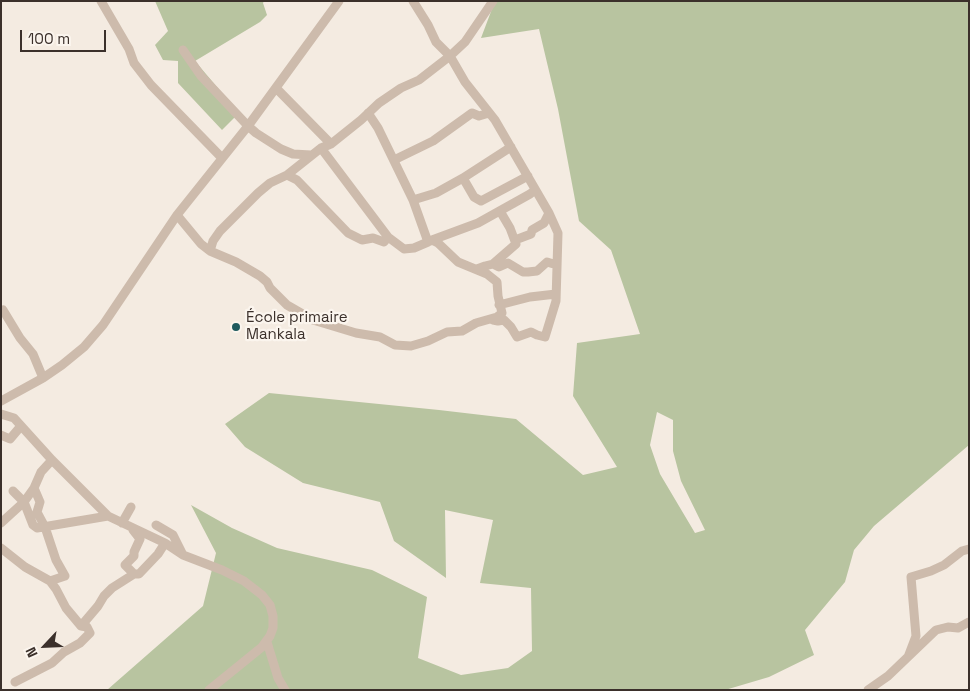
<!DOCTYPE html>
<html>
<head>
<meta charset="utf-8">
<style>
	body { margin:0 }
	#map { position:relative; width:970px; height:691px; overflow:hidden; background:#f4ebe1; font-family:"Space Grotesk",sans-serif }
	canvas { display:block }
	.frame { position:absolute; inset:0; border:2px solid #3b302b; pointer-events:none }
	.north { position:absolute; left:20px; top:621px; width:50px; height:50px; -webkit-text-stroke:4px #fbf5ee; paint-order:stroke; rotate:245deg; font-size:14px; font-weight:700; line-height:20px; text-align:center; color:#3b302b }
	.north::after { content:''; display:block; margin:auto; width:18px; height:22px; background:#3b302b; clip-path:polygon(50% 0,100% 100%,50% 72%,0 100%) }
	.scale { position:absolute; left:20px; top:30px; width:86px; height:22px; box-sizing:border-box; border:2px solid #3b302b; border-top:0; padding-left:6px; font-size:15px; line-height:18px; white-space:nowrap; color:#3b302b; -webkit-text-stroke:4px #fbf5ee; paint-order:stroke }
</style>
</head>
<body>
<div id="map">
<canvas width="970" height="691"></canvas>
<div class="frame"></div>
<div class="north">N</div>
<div class="scale">100 m</div>
</div>
<script>
const ctx = document.querySelector('canvas').getContext('2d');
ctx.lineJoin = 'round';
function fill(path, color) { ctx.fillStyle = color; ctx.fill(path, 'evenodd'); }
const poly = rows => new Path2D(rows.map(r => 'M' + r).join(''));
function strokePath(path, color, width, dash) { ctx.strokeStyle = color; ctx.lineWidth = width; ctx.lineCap = dash ? 'butt' : 'round'; ctx.setLineDash(dash || []); ctx.stroke(path); }
function write(font, color, halo, rows, align = 'center') {
  ctx.font = font + ' "Space Grotesk",sans-serif'; ctx.lineWidth = 4.5; ctx.setLineDash([]); ctx.textBaseline = 'middle'; ctx.strokeStyle = halo; ctx.fillStyle = color; for (const [text, x, y, turn = 0] of rows) {
    ctx.save(); ctx.translate(x, y); ctx.rotate((+turn || 0) * Math.PI / 180); ctx.textAlign = isNaN(turn) ? turn : align; if (halo) ctx.strokeText(text, 0, 0); ctx.fillText(text, 0, 0); ctx.restore();
  }
}
fill(poly([
	[155,1,264,1,263,3,267,15,260,22,195,61,239,113,222,130,178,83,178,61,163,60,155,45,168,31],
	[495,1,969,1,969,445,874,526,854,550,845,582,805,630,814,655,769,677,725,690,107,690,203,606,216,553,191,505,232,528,277,548,372,570,427,597,418,658,461,675,508,668,532,651,531,588,480,583,493,520,445,510,446,578,394,541,380,502,303,483,245,447,225,424,269,393,439,410,516,419,583,475,617,467,573,396,577,343,640,334,611,250,579,221,558,109,539,29,481,38],
	[657,412,673,420,673,451,681,481,705,530,695,533,660,474,650,445]
]), '#b8c4a0');
strokePath(poly([
	[101,1,129,49,134,63,151,85,222,158],
	[413,1,428,25,436,42,450,56,465,82,495,120,549,213,558,233,556,301,545,337,537,335,531,332,517,337,511,327,504,320,498,321,493,320],
	[183,50,201,76,248,126,256,133,281,149,293,154,311,155],
	[276,88,331,144],
	[321,148,388,237,404,249,414,248,428,242],
	[394,160,433,141,472,113,479,116,489,113],
	[287,175,297,180,348,233,362,240,373,238,384,242,388,237],
	[463,178,474,197,481,201,528,176],
	[413,200,436,193,463,178,511,147],
	[177,215,201,244,210,251,236,262,260,276,267,282,270,288,287,305,313,320,356,333,380,337,395,345,411,346,428,341,447,332,462,331,476,323,497,317,502,313,498,296,497,282,487,274,458,262,438,243,432,240,428,242,413,200,378,128,368,113],
	[432,240,478,223,530,194,535,190],
	[515,240,531,234,532,230,544,223,549,213],
	[210,251,213,241,220,231,258,193,270,183,287,175,321,148,331,144,361,120,379,103,401,88,419,80,450,56,465,42,493,1],
	[493,264,516,244,510,228,500,211],
	[477,269,485,266,493,264,499,267,508,263,523,272,528,272,537,271,547,262,557,265],
	[499,305,530,297,556,294],
	[1,311,3,310,20,338,33,354,43,378],
	[1,401,43,378,62,365,84,347,103,325,177,215,248,126,339,1],
	[1,414,14,418,52,460,108,516,165,543,183,555,222,570,244,581,262,595,270,605,273,616,273,628,270,636,262,647,209,690],
	[1,435,10,439,21,426],
	[34,488,40,502,37,512,45,527,56,560,65,576,50,581],
	[13,491,24,502,33,525,37,528,108,516],
	[1,523,24,502,34,488,41,472,52,460],
	[122,523,131,507],
	[156,525,173,535,183,555],
	[133,530,140,539,134,552,134,556,125,565,134,574],
	[1,548,25,567,50,581,56,589,66,608,81,626,87,627,90,633,80,643,64,652,52,663,15,682],
	[81,626,98,606,104,596,112,588,134,574,139,574,158,554,165,543],
	[267,642,278,678,285,690],
	[908,657,916,636,911,577,931,571,944,565,962,551,969,549],
	[868,690,888,676,936,630,948,627,958,628,969,622]
]), '#cdbbac', 9);
for (const [x, y, r, color] of [
	[236,327,5,"#1f5a5e"]
]) { const dot = new Path2D(); dot.arc(x, y, r, 0, 2 * Math.PI); ctx.fillStyle = color; ctx.fill(dot); strokePath(dot, '#fbf5ee', 2); }
write('15px', '#3b302b', '#fbf5ee', [
	["École primaire",246,318],
	["Mankala",246,335]
], 'left');
</script>
</body>
</html>
